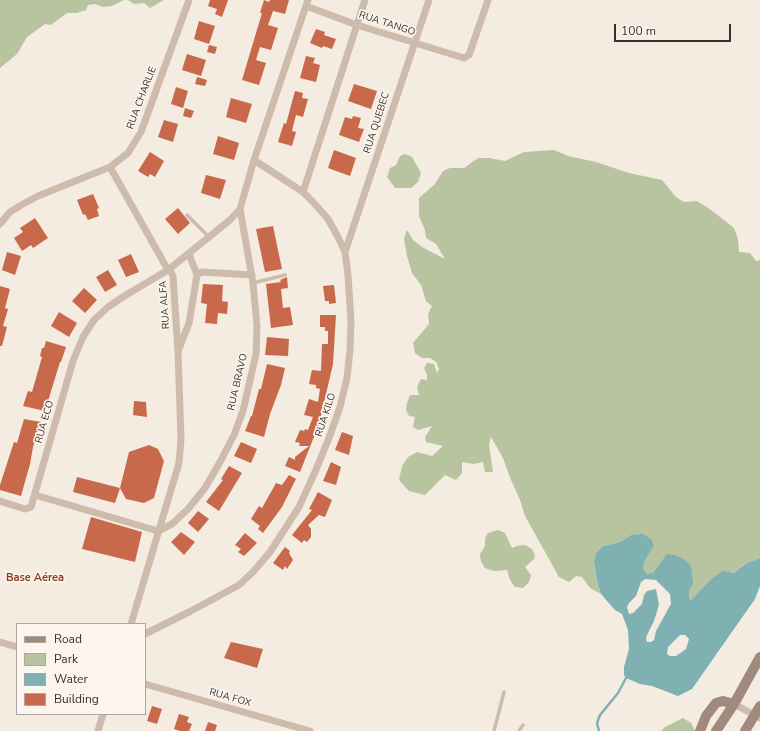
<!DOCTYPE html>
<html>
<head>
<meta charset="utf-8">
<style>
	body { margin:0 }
	#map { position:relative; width:760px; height:731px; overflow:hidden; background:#f4ebe1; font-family:"Nunito Sans",sans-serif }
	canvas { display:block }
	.legend { position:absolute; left:16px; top:623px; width:130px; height:92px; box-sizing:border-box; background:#fbf5ee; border:1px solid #aea6a0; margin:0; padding:5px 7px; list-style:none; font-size:12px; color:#3b302b }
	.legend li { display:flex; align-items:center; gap:8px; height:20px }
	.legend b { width:20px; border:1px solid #aea6a0 }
	.scale { position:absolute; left:614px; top:24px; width:117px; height:18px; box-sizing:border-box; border:2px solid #3b302b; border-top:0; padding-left:5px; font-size:12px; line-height:14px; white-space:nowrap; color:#3b302b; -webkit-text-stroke:3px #fbf5ee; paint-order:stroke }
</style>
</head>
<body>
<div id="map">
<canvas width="760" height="731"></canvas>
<ul class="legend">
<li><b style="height:5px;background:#a18a7d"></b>Road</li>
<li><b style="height:11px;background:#b8c4a0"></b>Park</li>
<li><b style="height:11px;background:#7fb0b2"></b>Water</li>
<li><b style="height:11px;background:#c8694b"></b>Building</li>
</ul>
<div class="scale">100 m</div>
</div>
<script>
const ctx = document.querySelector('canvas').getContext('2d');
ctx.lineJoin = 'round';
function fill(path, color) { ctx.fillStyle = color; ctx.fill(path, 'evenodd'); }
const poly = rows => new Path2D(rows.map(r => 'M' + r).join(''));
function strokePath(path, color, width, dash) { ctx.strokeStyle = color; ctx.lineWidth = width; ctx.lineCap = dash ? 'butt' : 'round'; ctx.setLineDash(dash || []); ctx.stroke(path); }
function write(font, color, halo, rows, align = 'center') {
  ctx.font = font + ' "Nunito Sans",sans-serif'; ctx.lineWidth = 3.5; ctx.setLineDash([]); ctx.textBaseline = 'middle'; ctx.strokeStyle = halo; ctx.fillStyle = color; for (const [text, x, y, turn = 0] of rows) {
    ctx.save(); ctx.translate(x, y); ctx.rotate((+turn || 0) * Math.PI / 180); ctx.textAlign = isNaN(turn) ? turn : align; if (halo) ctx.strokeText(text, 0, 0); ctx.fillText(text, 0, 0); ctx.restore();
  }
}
fill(poly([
	[0,0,124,0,112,6,103,7,95,4,88,5,86,10,77,13,67,13,51,25,45,24,27,37,17,54,0,68],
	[128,0,164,0,150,8,144,3,134,4],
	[554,150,568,156,596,162,629,173,662,180,676,197,684,202,697,201,711,210,734,228,738,239,739,252,750,253,756,261,760,260,760,558,747,563,732,573,710,580,691,600,689,598,689,590,654,572,647,574,642,569,644,562,654,546,631,535,620,542,603,546,596,553,594,561,597,581,601,594,590,588,582,577,576,576,569,582,559,577,525,516,520,500,511,480,503,458,491,437,489,445,493,472,485,472,483,462,474,464,462,462,462,473,456,480,445,475,425,495,409,491,399,480,402,466,408,457,417,452,432,456,443,446,426,442,425,437,432,426,418,430,413,427,415,417,409,416,406,410,407,403,410,395,419,395,417,387,421,379,427,380,427,375,424,368,427,363,434,364,437,373,439,369,436,362,430,358,422,358,415,353,413,343,429,324,428,314,432,306,426,301,421,285,412,273,407,256,404,239,407,230,413,240,422,247,445,259,436,244,426,238,425,230,419,216,419,198,435,184,443,171,450,168,464,168,478,158,489,158,505,161,524,152],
	[405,154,412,157,421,173,418,182,411,188,395,188,387,177,390,168,396,165,400,156],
	[498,530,505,533,512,548,517,546,525,545,532,549,535,555,534,559,525,567,531,575,529,582,523,588,515,587,510,580,507,570,494,571,485,568,481,562,480,554,485,546,485,538,488,533],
	[683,718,691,723,695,731,661,731,665,727]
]), '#b8c4a0');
fill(poly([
	[643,534,651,539,654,546,644,562,643,569,647,574,654,572,667,554,675,555,685,560,691,566,693,584,689,590,689,598,691,600,710,580,723,571,733,573,747,563,760,558,760,586,755,599,692,689,678,696,652,686,640,684,626,678,624,675,624,667,629,649,628,630,622,614,615,610,601,594,597,581,594,561,596,553,603,546,620,542,631,535],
	[645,579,656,580,670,594,671,604,656,631,654,640,651,642,647,642,646,639,647,635,654,621,659,605,656,589,647,591,644,595,642,604,633,613,629,614,627,607,629,603,636,596,641,582],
	[680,635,685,635,689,639,686,649,676,656,670,656,667,654,668,647]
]), '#7fb0b2');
strokePath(poly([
	[599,731,597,723,600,715,618,693,626,678]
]), '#7fb0b2', 2.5);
fill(poly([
	[210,0,228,0,222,17,215,14,217,9,208,6],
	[264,0,269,2,270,0,289,0,285,14,273,11,268,25,278,28,271,50,260,47,256,60,266,63,259,85,242,80,262,13,260,13],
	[199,21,215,26,209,44,194,39],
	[316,29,325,32,324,35,336,39,332,49,323,46,322,48,310,43],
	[209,45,217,47,215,54,207,52],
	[187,54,206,60,201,76,182,70],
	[306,56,315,58,313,63,320,65,316,82,300,78],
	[197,77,207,80,205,86,195,84],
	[354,84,377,91,371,109,348,101],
	[176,87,188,91,183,108,171,104],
	[295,91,303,93,302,98,308,99,303,117,296,115,292,131,296,132,292,146,278,142,284,123,286,124],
	[231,98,252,104,246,123,226,117],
	[185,108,194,111,191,118,183,116],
	[353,116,361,118,358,128,364,129,359,142,339,135,345,117,352,119],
	[164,120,178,124,173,142,158,137],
	[218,136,239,143,234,160,213,154],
	[334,150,356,158,350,176,328,168],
	[150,152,164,161,155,177,150,174,148,177,138,171],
	[206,175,226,180,220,199,201,193],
	[93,194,99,208,97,209,99,216,88,220,85,214,83,215,77,200],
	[178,208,190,223,178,234,165,219],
	[35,218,48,238,33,248,31,245,22,251,14,238,23,232,20,228],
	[273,226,282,269,265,272,256,229],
	[7,252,21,256,15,275,2,270],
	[131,254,139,272,126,277,118,260],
	[108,270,117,285,105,292,96,277],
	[287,277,288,288,281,289,283,308,290,307,293,325,271,328,266,284,281,282,280,280],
	[203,284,223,285,222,301,228,302,227,314,218,313,217,324,205,323,207,304,201,303],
	[334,285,336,303,329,304,329,301,325,301,323,286],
	[0,286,10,289,5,308,8,309,3,326,7,327,2,346,0,346],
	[84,288,97,300,85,313,72,301],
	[59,312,77,323,69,337,51,326],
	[320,315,336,315,333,364,319,424,300,472,285,466,289,457,295,460,295,457,309,446,299,446,300,443,295,442,300,430,304,431,305,429,308,430,313,417,304,415,309,399,318,402,320,389,316,388,316,385,309,384,311,374,312,370,321,371,322,344,328,344,328,331,325,331,325,327,320,327],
	[267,337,289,339,288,356,265,355],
	[46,341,66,347,61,362,60,362,45,411,23,406,28,391,32,392,42,357,40,356,42,348,44,348],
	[267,364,285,368,281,385,270,414,264,437,245,431,251,416,252,416,259,389,261,389],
	[134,401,146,402,147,417,133,415],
	[24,419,41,422,33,447,30,464,21,496,0,490,0,485,14,442,17,443],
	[342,432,353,436,349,455,335,450],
	[241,442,257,449,251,463,234,456],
	[149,445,158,449,164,461,154,498,144,503,126,499,120,488,129,452],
	[331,462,341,467,336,485,323,481],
	[229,466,242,473,219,511,206,502,223,480,221,479],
	[289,475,296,479,282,507,263,533,258,529,260,526,251,519,259,506,262,508,276,483,282,485],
	[77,477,120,488,115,503,73,492],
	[318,492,332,500,325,517,319,515,308,525,311,529,311,537,307,542,304,540,302,543,292,535,312,510,309,509],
	[198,511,209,519,198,532,188,523],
	[91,517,142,532,135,562,82,549],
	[181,532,195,542,184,555,171,542],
	[245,533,257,543,244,556,238,552,241,549,235,545],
	[285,547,290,551,289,553,293,560,287,569,285,566,283,570,273,563],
	[231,642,263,649,257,668,224,658],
	[152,706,162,709,157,724,147,721],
	[179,714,189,717,187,722,192,724,189,731,180,731,174,729],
	[208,722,217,725,215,731,205,731]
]), '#c8694b');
strokePath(poly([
	[187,215,208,236],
	[253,283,285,275],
	[494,731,504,692],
	[519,731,523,725]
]), '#cdbbac', 3.5);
strokePath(poly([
	[306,6,357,25,464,58,469,55,488,0],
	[110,167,168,270,171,272,173,276,178,351,181,439,179,463,131,624],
	[303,192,365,0],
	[0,224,10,212,23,204,38,196,110,167,128,153,141,132,189,0],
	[345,252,429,0],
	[189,254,197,275],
	[179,349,189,323,197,275,201,272,252,275],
	[35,495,158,531,172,524,188,509,205,488,220,462,234,435,243,411,256,354,257,326,253,283,240,209],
	[0,501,25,509,31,507,73,361,83,337,94,320,108,307,126,295,168,270,230,220,240,209,254,160,308,0],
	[145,634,191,611,239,585,253,572,270,552,299,507,315,472,329,438,340,407,347,378,350,350,351,321,348,275,345,252,338,237,328,219,314,203,303,192,254,160],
	[0,642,17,647],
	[145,684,310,731],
	[734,704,760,718],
	[98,731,103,714]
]), '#cdbbac', 7);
strokePath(poly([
	[700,731,706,716,716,703,723,701,734,704],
	[716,731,734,704,760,657],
	[745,731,760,706]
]), '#a18a7d', 10);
write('10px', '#3b302b', '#fbf5ee', [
	["RUA TANGO",387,24,18],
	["RUA CHARLIE",142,98,-69],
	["RUA QUEBEC",377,123,-72],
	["RUA ALFA",165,305,-94],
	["RUA BRAVO",238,382,-77],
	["RUA KILO",326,415,-72],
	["RUA ECO",45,422,-74],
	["RUA FOX",230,698,16]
]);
write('bold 11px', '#8c3b22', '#fbf5ee', [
	["Base Aérea",35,578]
]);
</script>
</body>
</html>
